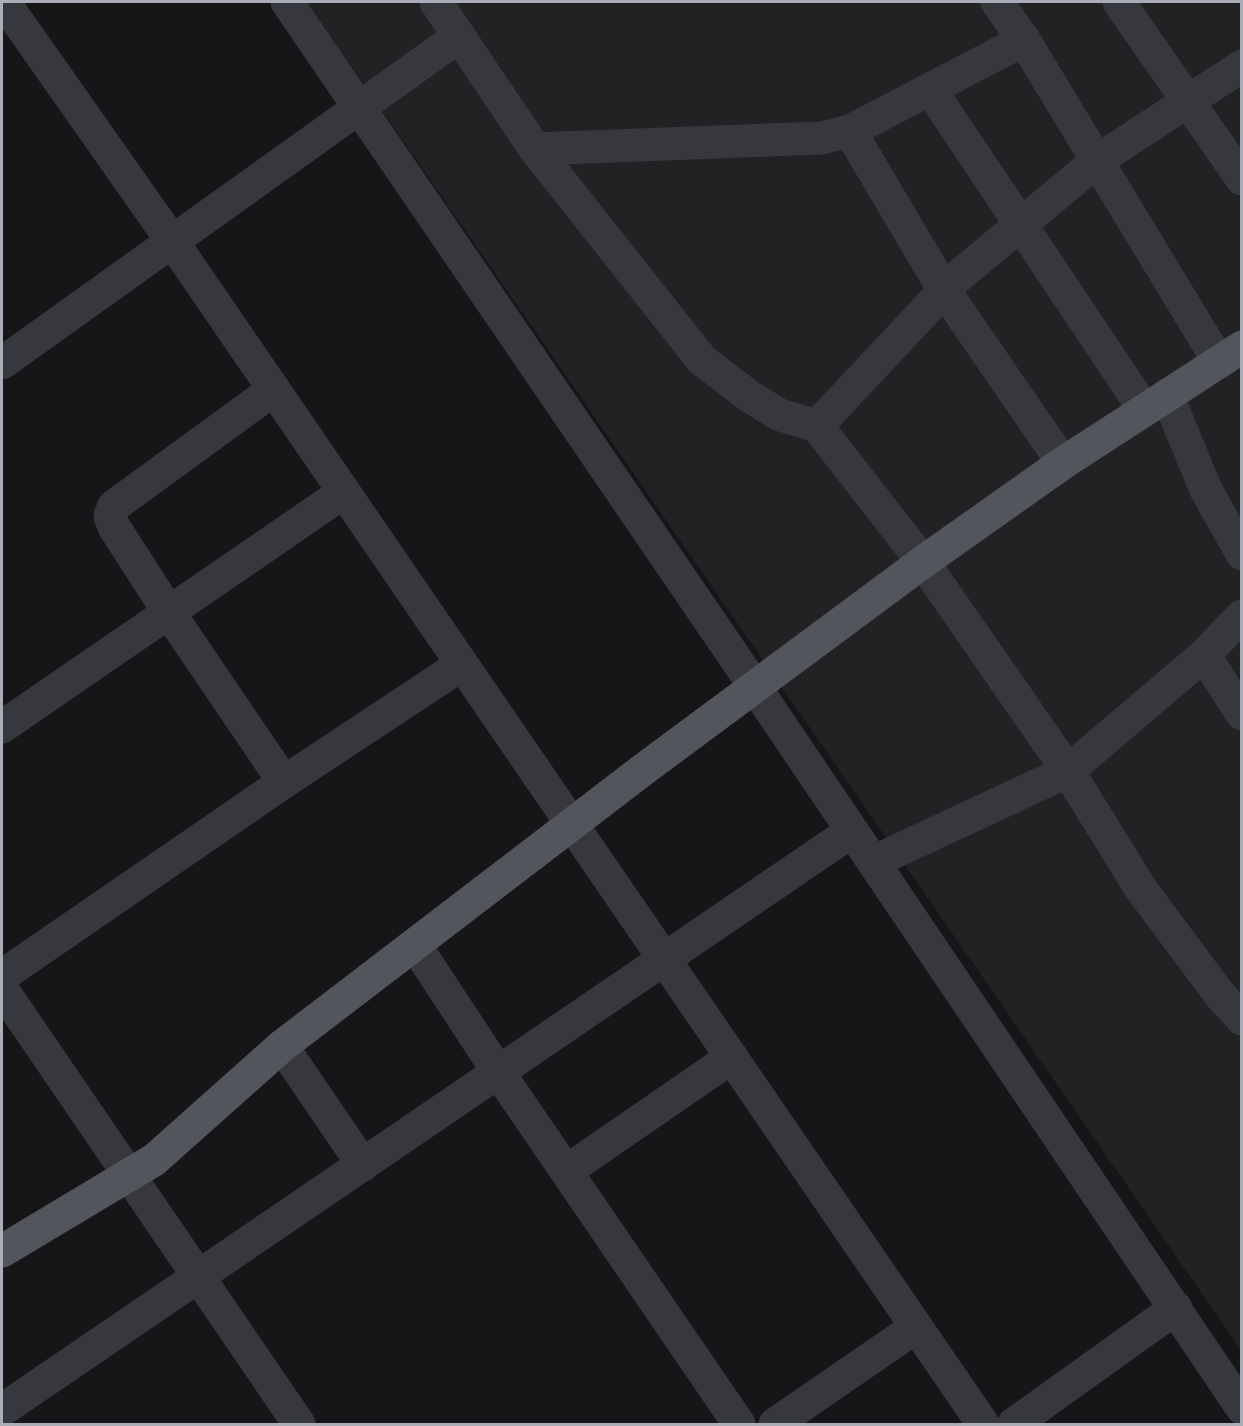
<!DOCTYPE html>
<html>
<head>
<meta charset="utf-8">
<style>
	body { margin:0 }
	#map { position:relative; width:1243px; height:1426px; overflow:hidden; background:#161618; font-family:"Roboto Condensed",sans-serif }
	canvas { display:block }
	.frame { position:absolute; inset:0; border:3px solid #a8adb8; pointer-events:none }
</style>
</head>
<body>
<div id="map">
<canvas width="1243" height="1426"></canvas>
<div class="frame"></div>
</div>
<script>
const ctx = document.querySelector('canvas').getContext('2d');
ctx.lineJoin = 'round';
function fill(path, color) { ctx.fillStyle = color; ctx.fill(path, 'evenodd'); }
const poly = rows => new Path2D(rows.map(r => 'M' + r).join(''));
function strokePath(path, color, width, dash) { ctx.strokeStyle = color; ctx.lineWidth = width; ctx.lineCap = dash ? 'butt' : 'round'; ctx.setLineDash(dash || []); ctx.stroke(path); }
fill(poly([
	[307,2,1241,2,1241,1350]
]), '#222225');
strokePath(poly([
	[4,2,172,241,983,1424],
	[287,2,755,687,1242,1408],
	[436,2,535,149,702,360,749,396,780,415,817,426,923,562,1068,771,1141,889,1220,995,1242,1019],
	[997,2,1024,40,1219,362],
	[1119,2,1242,179],
	[930,89,1144,409],
	[850,131,944,290,1063,463],
	[535,149,821,138,850,131,1024,40],
	[2,363,458,37],
	[273,390,114,506,110,516,114,527,170,614,284,782],
	[1167,395,1206,490,1242,554],
	[817,426,954,280,1098,160,1242,66],
	[1204,655,1242,714],
	[2,727,344,492],
	[873,862,1068,771,1204,655,1242,616],
	[415,945,499,1073,739,1424],
	[2,976,284,782,461,665],
	[2,989,299,1424],
	[282,1046,363,1165],
	[568,1170,732,1057],
	[2,1410,852,831],
	[775,1424,916,1327],
	[1014,1424,1176,1308]
]), '#37383d', 33);
strokePath(poly([
	[2,1251,154,1160,282,1046,644,769,923,562,1063,463,1242,347]
]), '#53555c', 33);
</script>
</body>
</html>
